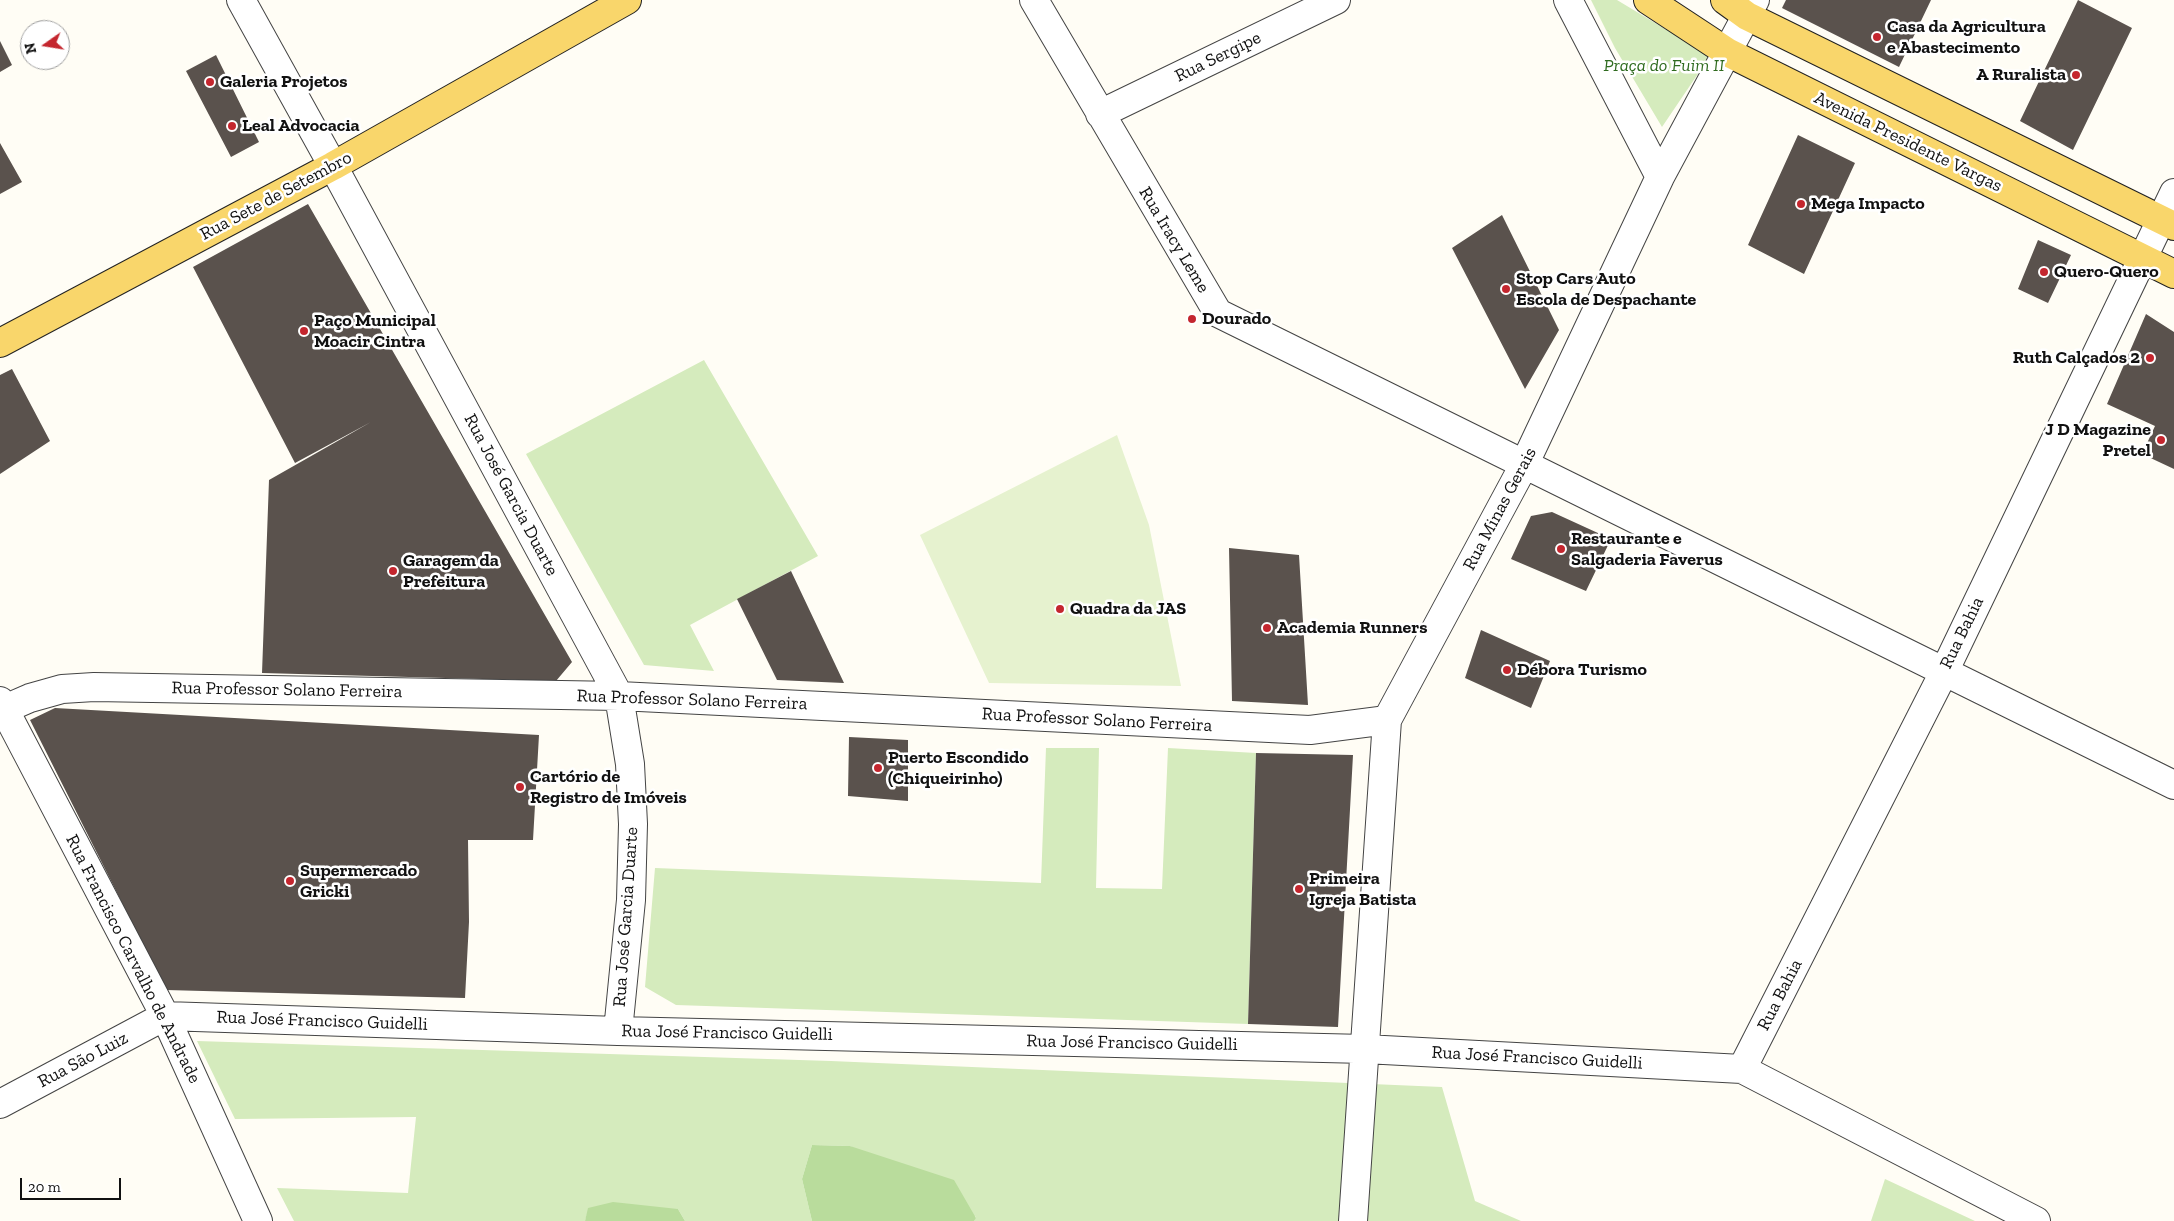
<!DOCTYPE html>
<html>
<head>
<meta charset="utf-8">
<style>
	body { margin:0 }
	#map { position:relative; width:2174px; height:1221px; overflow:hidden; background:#fffdf5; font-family:"Zilla Slab",serif }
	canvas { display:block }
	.north { position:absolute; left:20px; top:20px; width:50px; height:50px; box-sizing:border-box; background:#fff; border:1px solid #a0a0a0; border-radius:50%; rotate:257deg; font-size:14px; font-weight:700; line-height:20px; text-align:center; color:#111 }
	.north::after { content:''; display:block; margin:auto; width:18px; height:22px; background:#c4262e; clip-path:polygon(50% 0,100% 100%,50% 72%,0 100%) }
	.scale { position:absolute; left:20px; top:1178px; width:101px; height:22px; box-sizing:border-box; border:2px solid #111; border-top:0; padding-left:6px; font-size:15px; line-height:18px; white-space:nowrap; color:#111; -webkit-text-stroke:4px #fff; paint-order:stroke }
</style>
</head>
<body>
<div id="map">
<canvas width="2174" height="1221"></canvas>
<div class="north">N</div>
<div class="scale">20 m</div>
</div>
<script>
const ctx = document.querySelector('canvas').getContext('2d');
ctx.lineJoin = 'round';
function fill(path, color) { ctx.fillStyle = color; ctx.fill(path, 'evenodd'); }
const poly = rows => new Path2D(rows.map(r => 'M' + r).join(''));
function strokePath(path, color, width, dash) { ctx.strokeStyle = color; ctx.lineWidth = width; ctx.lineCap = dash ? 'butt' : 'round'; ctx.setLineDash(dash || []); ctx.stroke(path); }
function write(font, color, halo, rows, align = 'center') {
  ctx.font = font + ' "Zilla Slab",serif'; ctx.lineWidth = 5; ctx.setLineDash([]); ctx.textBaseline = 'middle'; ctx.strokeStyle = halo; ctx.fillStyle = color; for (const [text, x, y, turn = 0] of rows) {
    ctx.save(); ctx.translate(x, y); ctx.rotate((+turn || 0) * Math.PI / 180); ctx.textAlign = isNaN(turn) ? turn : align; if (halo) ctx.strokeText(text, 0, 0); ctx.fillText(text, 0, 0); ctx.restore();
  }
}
fill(poly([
	[1591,0,1617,0,1710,56,1662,127,1615,48],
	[704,360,818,556,690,625,714,671,644,665,526,454],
	[1046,748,1099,748,1096,888,1162,889,1168,748,1256,753,1248,1024,676,1005,645,987,655,868,1041,883],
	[197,1041,831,1061,1442,1087,1475,1201,1521,1221,974,1221,976,1217,850,1146,812,1145,802,1179,812,1221,685,1221,678,1209,589,1208,585,1221,294,1221,277,1188,408,1193,416,1117,235,1119],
	[1885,1179,1975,1221,1871,1221]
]), '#d5ebbd');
fill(poly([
	[812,1145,850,1146,954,1180,976,1218,974,1221,812,1221,802,1179],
	[613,1202,678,1209,685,1221,585,1221,588,1208]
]), '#b9dc9c');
fill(poly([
	[1117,435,1149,525,1181,686,989,683,920,535]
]), '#e6f2cf');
fill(poly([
	[1786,0,1931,0,1899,67,1782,8],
	[2078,0,2132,28,2073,150,2020,121],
	[0,41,12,65,0,72],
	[216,55,259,142,231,157,186,71],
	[1798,135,1855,163,1804,274,1748,245],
	[0,143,22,182,0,194],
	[308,204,572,662,556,681,262,673,269,480,371,422,295,463,193,267],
	[1502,215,1559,330,1525,389,1452,248],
	[2038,240,2071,255,2048,303,2018,289],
	[2146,314,2174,332,2174,469,2142,454,2155,426,2107,404],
	[12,369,50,441,0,474,0,375],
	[1552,512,1611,539,1586,591,1511,559,1531,516],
	[1229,548,1299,555,1308,705,1232,701],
	[791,571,844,683,777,680,737,599],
	[1481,630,1550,661,1531,708,1465,678],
	[55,708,539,735,533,840,468,840,469,922,465,998,166,990,30,720],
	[849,737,908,740,908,801,848,796],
	[1256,753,1353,755,1338,1027,1248,1024]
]), '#5a524d');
const minor = poly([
	[241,0,333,166,619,696,630,764,633,824,631,900,618,1031],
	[1034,0,1218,313,2174,785],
	[1568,0,1660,177],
	[1100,114,1336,0],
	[0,701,165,1016,258,1221],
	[0,711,30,698,62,689,94,687,619,696,1310,730,1387,720],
	[165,1016,618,1031,1365,1049,1742,1069,2036,1221],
	[1742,1069,1944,672,2174,193],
	[0,1104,165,1016],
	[1353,1221,1387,720,1524,465,1660,177,1755,0]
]);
const major = poly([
	[1648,0,1727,52,2174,274],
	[1725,0,1747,16,2174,226],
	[0,343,333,166,627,0]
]);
strokePath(minor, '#444', 30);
strokePath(major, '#222', 30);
strokePath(minor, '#fff', 28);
strokePath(major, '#f9d66b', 28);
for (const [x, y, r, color] of [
	[1877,37,5,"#c4262e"],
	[2076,75,5,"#c4262e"],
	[210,82,5,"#c4262e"],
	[232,126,5,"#c4262e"],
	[1801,204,5,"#c4262e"],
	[2044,272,5,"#c4262e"],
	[1506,289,5,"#c4262e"],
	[1192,319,5,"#c4262e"],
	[304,331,5,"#c4262e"],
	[2150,358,5,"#c4262e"],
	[2161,440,5,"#c4262e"],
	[1561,549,5,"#c4262e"],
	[393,571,5,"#c4262e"],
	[1060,609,5,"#c4262e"],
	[1267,628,5,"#c4262e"],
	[1507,670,5,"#c4262e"],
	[878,768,5,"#c4262e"],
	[520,787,5,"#c4262e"],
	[290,881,5,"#c4262e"],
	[1299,889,5,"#c4262e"]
]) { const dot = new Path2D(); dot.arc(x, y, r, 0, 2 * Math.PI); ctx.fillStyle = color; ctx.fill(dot); strokePath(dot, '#fff', 2); }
write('bold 18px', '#111', '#fff', [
	["Casa da Agricultura",1887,27],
	["e Abastecimento",1887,48],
	["A Ruralista",2066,75,"right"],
	["Galeria Projetos",220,82],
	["Leal Advocacia",242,126],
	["Mega Impacto",1811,204],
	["Quero-Quero",2054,272],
	["Stop Cars Auto",1516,279],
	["Escola de Despachante",1516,300],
	["Dourado",1202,319],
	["Paço Municipal",314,321],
	["Moacir Cintra",314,342],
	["Ruth Calçados 2",2140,358,"right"],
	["J D Magazine",2151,430,"right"],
	["Pretel",2151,451,"right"],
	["Restaurante e",1571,539],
	["Salgaderia Faverus",1571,560],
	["Garagem da",403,561],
	["Prefeitura",403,582],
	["Quadra da JAS",1070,609],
	["Academia Runners",1277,628],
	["Débora Turismo",1517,670],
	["Puerto Escondido",888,758],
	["(Chiqueirinho)",888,779],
	["Cartório de",530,777],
	["Registro de Imóveis",530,798],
	["Supermercado",300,871],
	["Gricki",300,892],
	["Primeira",1309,879],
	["Igreja Batista",1309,900]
], 'left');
write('18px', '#111', '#fff', [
	["Rua Sergipe",1218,57,-26],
	["Avenida Presidente Vargas",1908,142,26],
	["Rua Sete de Setembro",276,196,-28],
	["Rua Iracy Leme",1174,240,59],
	["Rua José Garcia Duarte",511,495,62],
	["Rua Minas Gerais",1500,509,-62],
	["Rua Bahia",1962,633,-64],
	["Rua Professor Solano Ferreira",287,690,1],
	["Rua Professor Solano Ferreira",692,700,2],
	["Rua Professor Solano Ferreira",1097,720,3],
	["Rua José Garcia Duarte",626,917,-86],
	["Rua Francisco Carvalho de Andrade",133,959,63],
	["Rua Bahia",1780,995,-63],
	["Rua José Francisco Guidelli",322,1021,2],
	["Rua José Francisco Guidelli",727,1033,1],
	["Rua José Francisco Guidelli",1132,1043,1],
	["Rua José Francisco Guidelli",1537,1058,3],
	["Rua São Luiz",83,1060,-28]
]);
write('italic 18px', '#2f6b1f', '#fff', [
	["Praça do Fuim II",1664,66]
]);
</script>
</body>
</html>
